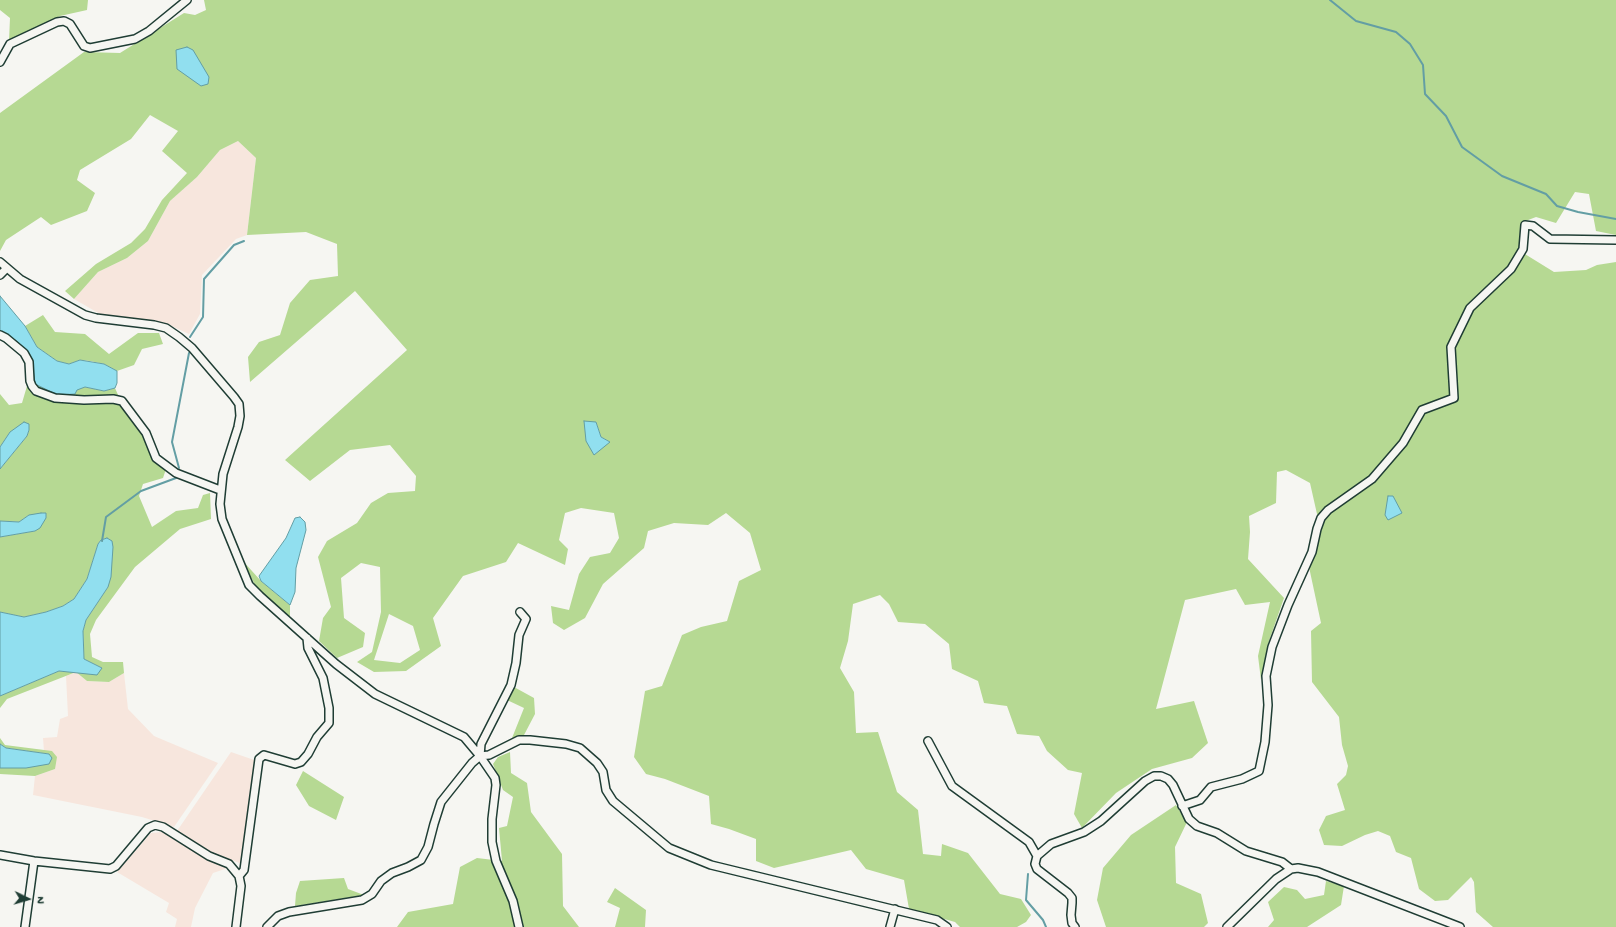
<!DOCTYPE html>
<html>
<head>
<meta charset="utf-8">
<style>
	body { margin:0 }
	#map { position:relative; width:1616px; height:927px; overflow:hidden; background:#f6f6f2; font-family:"Gochi Hand",sans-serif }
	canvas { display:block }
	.north { position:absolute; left:8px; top:879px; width:40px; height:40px; -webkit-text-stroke:3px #f6f6f2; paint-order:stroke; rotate:95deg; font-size:11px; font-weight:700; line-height:16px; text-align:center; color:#1f3d34 }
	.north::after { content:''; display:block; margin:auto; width:14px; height:18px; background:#1f3d34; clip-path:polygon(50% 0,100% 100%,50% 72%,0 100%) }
</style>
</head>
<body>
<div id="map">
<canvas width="1616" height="927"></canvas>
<div class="north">N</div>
</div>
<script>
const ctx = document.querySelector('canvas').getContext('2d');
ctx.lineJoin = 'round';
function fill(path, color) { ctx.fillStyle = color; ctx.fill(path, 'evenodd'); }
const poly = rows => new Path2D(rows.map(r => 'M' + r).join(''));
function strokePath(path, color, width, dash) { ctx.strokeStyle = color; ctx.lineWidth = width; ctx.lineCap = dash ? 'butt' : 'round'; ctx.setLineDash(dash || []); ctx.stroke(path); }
fill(poly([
	[238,141,256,158,247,235,236,239,202,275,200,314,189,334,165,323,100,314,74,299,98,272,127,258,148,241,170,201,197,177,220,150],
	[76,672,87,681,109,682,124,673,128,709,154,736,218,763,174,827,142,817,33,795,35,776,55,769,52,751,44,751,43,738,57,737,60,719,68,716,66,676],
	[231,752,257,761,242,864,211,852,177,831],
	[162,832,228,868,213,873,195,908,191,927,175,927,177,919,166,912,169,903,117,872,151,833]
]), '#f7e6dd');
fill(poly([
	[0,0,88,0,87,10,60,16,9,41,10,18,0,10],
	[204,0,1616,0,1616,235,1596,231,1589,194,1575,192,1556,223,1536,217,1523,222,1520,251,1554,272,1586,270,1597,265,1616,262,1616,927,1493,927,1476,912,1474,882,1471,877,1448,900,1435,901,1419,889,1411,858,1396,852,1390,836,1378,831,1365,835,1342,846,1324,845,1319,830,1326,816,1345,810,1337,784,1346,775,1348,766,1342,745,1339,717,1312,682,1311,631,1321,623,1309,567,1322,524,1317,514,1310,483,1286,470,1277,472,1276,503,1249,516,1250,532,1248,559,1284,598,1268,644,1261,680,1258,656,1270,602,1245,605,1236,589,1185,600,1156,709,1194,701,1208,743,1192,758,1152,769,1116,793,1082,828,1074,814,1082,773,1068,770,1047,751,1039,736,1017,734,1007,706,984,703,978,681,952,669,949,644,925,624,898,622,889,604,880,595,853,604,848,641,840,668,854,692,856,733,878,732,897,792,918,810,923,854,941,856,942,844,968,853,1000,894,1021,899,1031,915,1026,922,1017,927,960,927,955,922,909,909,904,880,866,869,851,850,774,868,756,861,756,839,729,829,711,824,709,796,665,779,646,774,634,757,645,691,662,686,682,635,701,627,727,621,739,581,761,570,750,533,726,513,708,525,674,523,648,531,644,548,603,584,585,618,564,630,553,623,551,606,569,610,579,574,590,557,610,553,619,538,614,513,581,508,565,513,559,540,568,549,565,565,518,543,506,562,463,576,433,618,441,646,406,671,374,672,357,662,372,652,381,612,380,567,361,563,341,578,344,618,365,633,363,647,337,658,319,641,323,618,331,607,318,557,327,541,357,523,371,503,388,493,415,491,416,476,390,445,350,450,310,481,285,460,407,350,355,291,250,382,248,357,259,342,280,335,290,303,310,280,338,276,337,244,306,232,247,235,256,158,238,141,220,150,197,177,170,201,148,241,127,258,98,272,74,299,65,291,96,264,131,243,145,229,162,200,187,173,162,151,178,131,150,115,131,139,80,170,77,180,95,193,87,211,51,225,41,217,6,240,0,251,0,113,84,52,120,53,184,13,195,15,206,10],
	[596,422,601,437,610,442,586,441],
	[389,614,413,626,420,650,400,663,374,660],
	[43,315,55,332,85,334,109,354,138,333,159,333,163,344,142,349,134,365,117,371,104,364,90,361,80,360,69,364,57,361,37,347,25,326],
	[35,384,59,395,85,387,104,391,115,388,122,404,166,469,163,478,143,484,139,496,152,527,176,511,198,508,203,495,210,493,211,519,180,529,135,567,96,620,90,634,92,657,103,662,123,662,124,673,109,682,87,681,76,672,7,699,0,708,0,696,59,671,76,672,102,668,84,659,83,631,86,620,108,587,107,538,101,540,98,544,87,579,74,599,63,606,46,612,24,617,0,612,0,537,35,531,29,515,19,522,0,521,0,469,27,436,29,430,10,432,0,447,0,394,9,405,22,403,27,386],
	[243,561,261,581,290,605,290,618,256,587],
	[514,687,534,698,535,714,524,735,512,738,524,708,507,700],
	[0,738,5,745,52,751,57,757,55,769,35,776,0,774,0,768,26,768,49,754,6,748,0,744],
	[510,752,511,773,527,783,531,812,562,854,563,906,579,927,397,927,408,912,453,904,460,867,477,858,502,861,499,828,507,826,513,797,503,790,493,764,498,757],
	[303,771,344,797,336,820,309,806,296,785],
	[1176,805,1187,822,1175,847,1176,883,1201,894,1208,923,1204,927,1106,927,1097,900,1103,868,1131,835],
	[344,878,348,889,364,895,295,906,296,893,300,881],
	[1326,881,1344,886,1341,905,1307,927,1268,927,1274,920,1268,902,1284,887,1297,890,1305,899,1324,895],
	[615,888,646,910,645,927,615,927,620,908,607,902]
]), '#b6d993');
const water = poly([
	[187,47,193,50,209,77,208,84,201,86,177,69,176,50,187,47],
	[0,296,25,326,37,347,57,361,69,364,80,360,104,364,117,371,117,383,115,388,104,391,85,387,77,390,75,394,58,395,35,384,32,360,30,355,18,342,6,334,0,332,0,296],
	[584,421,596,422,601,437,610,442,594,455,586,441,584,421],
	[24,422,29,424,29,430,27,436,0,469,0,447,10,432,24,422],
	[1388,496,1393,496,1402,513,1388,520,1385,515,1388,496],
	[41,513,46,513,46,518,40,528,35,531,0,537,0,521,19,522,29,515,41,513],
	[300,517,305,522,306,530,296,568,295,592,290,605,261,581,259,576,286,538,295,518,300,517],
	[107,538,112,541,113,547,111,577,108,587,86,620,83,631,84,659,102,668,97,675,59,671,0,696,0,612,24,617,46,612,63,606,74,599,87,579,98,544,101,540,107,538],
	[0,744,6,748,49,754,52,758,49,764,26,768,0,768,0,744]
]);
fill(water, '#91dfef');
strokePath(water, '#639ea4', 1);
strokePath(poly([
	[1330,0,1356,21,1396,32,1410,44,1423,65,1425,94,1446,116,1462,147,1502,176,1546,194,1557,206,1578,212,1616,219],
	[190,337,203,317,204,279,234,245,244,241],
	[179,468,172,442,189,353],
	[102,541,106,517,141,491,176,478],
	[1028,874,1026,900,1043,920,1046,927]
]), '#639ea4', 2);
const minor = poly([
	[0,62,10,44,57,22,64,21,70,24,84,46,90,48,135,39,149,31,187,0],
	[0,262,20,279,85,315,96,318,154,325,166,328,179,337,192,348,234,397,239,404,240,416,238,427,223,474,220,504,222,519,249,585,260,596,336,664,375,694,464,737,480,756,495,778,496,785,492,819,492,842,496,861,513,901,519,927],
	[0,275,7,268],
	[0,335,6,338,24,353,29,362,30,381,32,386,36,391,55,398,84,400,113,399,122,401,146,433,156,458,176,473,220,490],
	[928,741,952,786,1029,842,1037,856],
	[480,756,481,744,511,685,516,663,519,635,526,619,520,612],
	[1182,806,1200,800,1211,787,1242,779,1259,771,1265,742,1268,705,1266,676,1272,647,1288,605,1312,552,1317,529,1321,518,1328,510,1372,479,1403,443,1422,410,1454,398,1451,347,1470,308,1511,269,1523,249,1525,225,1533,226,1550,239,1616,240],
	[0,855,34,861,110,869,116,866,148,828,155,825,163,827,209,856,229,864,239,876,241,886,236,927],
	[239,876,244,870,259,759,264,755,295,764,301,762,308,754,317,737,329,723,329,708,323,678,308,648,307,638],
	[25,927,34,861],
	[267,927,278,916,289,912,362,900,372,894,381,881,392,873,408,867,421,860,428,847,434,824,441,802,472,763,480,756,489,755,519,740,530,740,566,744,580,748,597,763,603,772,606,790,613,801,669,848,711,865,937,920,947,927],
	[890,927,895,909],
	[1075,927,1072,923,1071,915,1072,903,1072,898,1068,893,1037,869,1035,864,1037,856,1051,844,1084,832,1101,821,1145,781,1154,776,1161,776,1168,779,1173,785,1189,819,1197,826,1217,833,1246,851,1282,862,1291,869],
	[1227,927,1276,879,1291,869,1298,868,1318,872,1460,927]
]);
strokePath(minor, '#1f3d34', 10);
strokePath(minor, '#f6f6f2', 7);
</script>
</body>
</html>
